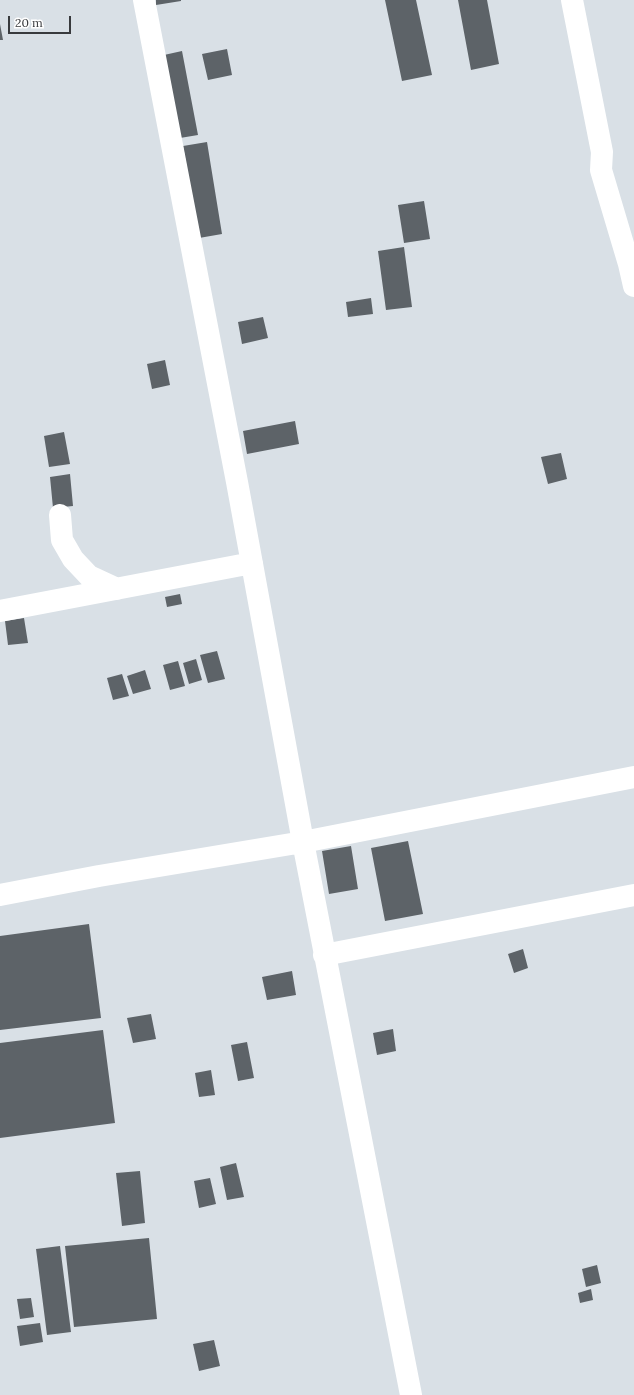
<!DOCTYPE html>
<html>
<head>
<meta charset="utf-8">
<style>
	body { margin:0 }
	#map { position:relative; width:634px; height:1395px; overflow:hidden; background:#d9e0e6; font-family:Lora,serif }
	canvas { display:block }
	.scale { position:absolute; left:8px; top:16px; width:63px; height:18px; box-sizing:border-box; border:2px solid #383a3d; border-top:0; padding-left:5px; font-size:12px; line-height:14px; white-space:nowrap; color:#383a3d; -webkit-text-stroke:3px #fff; paint-order:stroke }
</style>
</head>
<body>
<div id="map">
<canvas width="634" height="1395"></canvas>
<div class="scale">20 m</div>
</div>
<script>
const ctx = document.querySelector('canvas').getContext('2d');
ctx.lineJoin = 'round';
function fill(path, color) { ctx.fillStyle = color; ctx.fill(path, 'evenodd'); }
const poly = rows => new Path2D(rows.map(r => 'M' + r).join(''));
function strokePath(path, color, width, dash) { ctx.strokeStyle = color; ctx.lineWidth = width; ctx.lineCap = dash ? 'butt' : 'round'; ctx.setLineDash(dash || []); ctx.stroke(path); }
fill(poly([
	[156,0,181,0,181,1,156,5],
	[385,0,416,0,432,75,402,81],
	[458,0,487,0,499,64,471,70],
	[0,24,3,40,0,40],
	[227,49,232,75,208,80,202,54],
	[182,51,198,135,180,138,164,55],
	[207,142,222,234,199,238,183,146],
	[424,201,430,239,404,243,398,205],
	[404,247,412,307,386,310,378,251],
	[371,298,373,314,348,317,346,302],
	[263,317,268,338,242,344,238,322],
	[165,360,170,385,152,389,147,364],
	[295,421,299,444,247,454,243,431],
	[64,432,70,464,49,467,44,436],
	[561,453,567,479,548,484,541,457],
	[70,474,73,506,53,508,50,477],
	[180,594,182,604,167,607,165,597],
	[24,618,28,643,8,645,5,621],
	[217,651,225,679,208,683,200,655],
	[196,659,202,680,189,684,183,663],
	[178,661,185,686,170,690,163,665],
	[145,670,151,689,133,694,127,676],
	[122,674,129,696,113,700,107,678],
	[408,841,423,914,385,921,371,848],
	[351,846,358,889,329,894,322,851],
	[89,924,101,1018,0,1030,0,936],
	[523,949,528,968,514,973,508,954],
	[292,971,296,995,267,1000,262,977],
	[151,1014,156,1039,133,1043,127,1018],
	[393,1029,396,1051,377,1055,373,1033],
	[103,1030,115,1123,0,1138,0,1043],
	[247,1042,254,1078,238,1081,231,1045],
	[211,1070,215,1095,199,1097,195,1073],
	[236,1163,244,1197,227,1200,220,1167],
	[140,1171,145,1223,122,1226,116,1173],
	[210,1178,216,1204,199,1208,194,1181],
	[149,1238,157,1319,74,1327,65,1246],
	[60,1246,71,1332,47,1335,36,1249],
	[597,1265,601,1283,586,1287,582,1269],
	[591,1289,593,1300,580,1303,578,1293],
	[31,1298,34,1317,20,1319,17,1299],
	[40,1323,43,1342,20,1346,17,1326],
	[214,1340,220,1366,199,1371,193,1344]
]), '#5d6368');
strokePath(poly([
	[144,0,237,482,303,842,411,1395],
	[572,0,602,152,601,170,629,264,634,286],
	[60,515,62,540,73,559,89,576,117,589],
	[0,611,252,563],
	[0,895,99,876,303,842,634,777],
	[324,955,634,895]
]), '#fff', 22);
</script>
</body>
</html>
